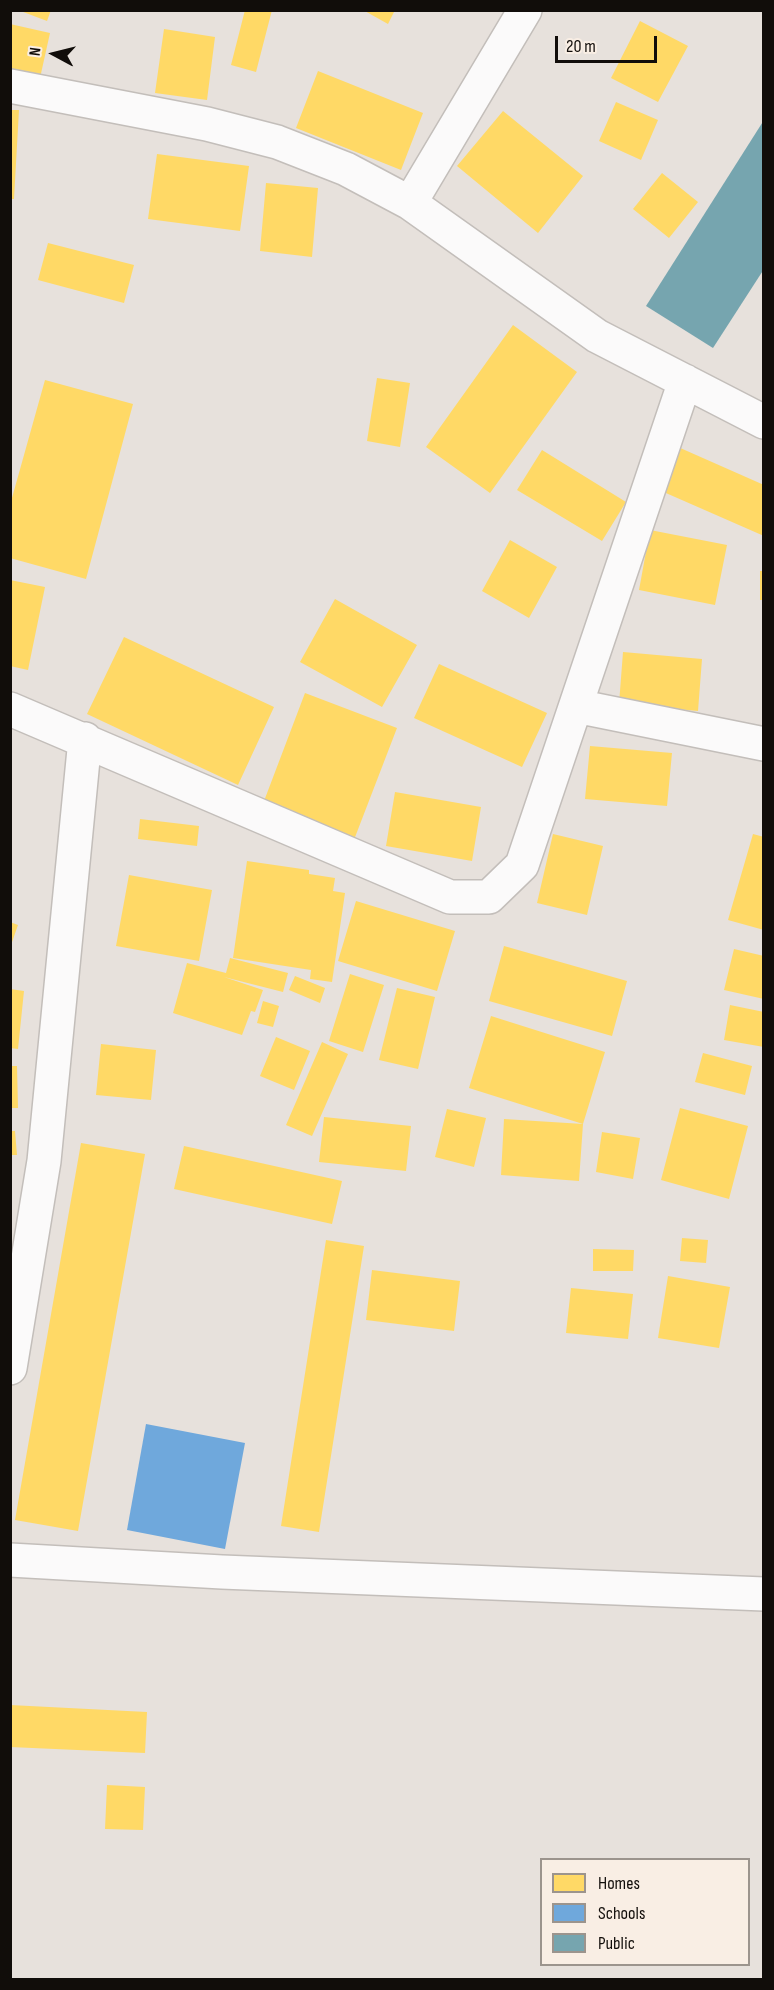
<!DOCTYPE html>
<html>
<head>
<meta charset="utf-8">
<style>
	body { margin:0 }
	#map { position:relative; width:774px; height:1990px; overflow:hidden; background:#e7e1dc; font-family:"Sofia Sans Condensed",sans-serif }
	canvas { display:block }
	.frame { position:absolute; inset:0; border:12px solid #110d0a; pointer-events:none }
	.legend { position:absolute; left:540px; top:1858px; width:210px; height:108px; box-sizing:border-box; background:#f9eee4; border:2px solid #9c948d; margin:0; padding:8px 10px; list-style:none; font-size:18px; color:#110d0a }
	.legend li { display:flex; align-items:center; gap:12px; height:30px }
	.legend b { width:30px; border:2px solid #9c948d }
	.north { position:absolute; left:24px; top:24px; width:60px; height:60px; -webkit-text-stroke:4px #f9eee4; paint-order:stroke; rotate:277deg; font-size:16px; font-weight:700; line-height:24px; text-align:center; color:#110d0a }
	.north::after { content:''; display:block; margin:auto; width:21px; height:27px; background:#110d0a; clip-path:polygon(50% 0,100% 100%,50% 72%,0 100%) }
	.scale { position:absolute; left:555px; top:36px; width:102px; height:27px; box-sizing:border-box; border:3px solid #110d0a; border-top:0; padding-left:8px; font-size:18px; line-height:21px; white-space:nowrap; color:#110d0a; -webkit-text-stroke:4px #f9eee4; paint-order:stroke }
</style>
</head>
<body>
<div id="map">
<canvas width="774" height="1990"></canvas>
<div class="frame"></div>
<ul class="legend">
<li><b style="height:16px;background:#ffd966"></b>Homes</li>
<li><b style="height:16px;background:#6fa8dc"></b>Schools</li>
<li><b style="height:16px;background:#76a5af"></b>Public</li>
</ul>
<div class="north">N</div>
<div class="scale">20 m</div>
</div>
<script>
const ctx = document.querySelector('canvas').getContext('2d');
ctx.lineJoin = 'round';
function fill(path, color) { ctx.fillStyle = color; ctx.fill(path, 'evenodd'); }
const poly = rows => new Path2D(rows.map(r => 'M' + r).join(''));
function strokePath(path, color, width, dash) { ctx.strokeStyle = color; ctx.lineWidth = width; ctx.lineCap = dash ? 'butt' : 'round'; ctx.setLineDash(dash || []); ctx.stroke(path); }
fill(poly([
	[18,10,51,10,47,21],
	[245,10,272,10,256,72,231,65],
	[363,10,395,10,388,24],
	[640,21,688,46,658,102,611,78],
	[10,24,50,33,40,78,10,71],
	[164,29,215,37,207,100,155,93],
	[318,71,423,113,401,170,296,128],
	[616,102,658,120,641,160,599,141],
	[10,110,19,110,14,199,10,199],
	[503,111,583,176,538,233,457,166],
	[157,154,249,166,240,231,148,219],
	[662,173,698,202,669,238,633,209],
	[266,183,318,188,312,257,260,251],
	[48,243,134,265,124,303,38,280],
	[513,325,577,372,490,493,426,447],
	[377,378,410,383,400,447,367,441],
	[45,380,133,404,86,579,10,558,10,505],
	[678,447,764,485,764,536,659,490],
	[542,450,626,502,602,541,517,490],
	[650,530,727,545,715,605,639,590],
	[510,540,557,567,529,618,482,591],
	[760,571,764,571,764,600,760,600],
	[10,580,45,587,28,670,10,666],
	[335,599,417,645,382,707,300,662],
	[124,637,274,707,238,785,87,714],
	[623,652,702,659,698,711,619,704],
	[439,664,547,713,522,767,414,718],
	[305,693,397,728,352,845,261,809],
	[590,746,672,753,667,806,585,799],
	[395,792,481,807,472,861,386,846],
	[140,819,199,826,197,846,138,839],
	[553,834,603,846,587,915,537,903],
	[753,834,764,837,764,930,728,920],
	[247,861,309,870,309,874,335,878,333,891,345,893,332,982,310,979,311,970,233,958],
	[129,875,212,890,199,961,116,946],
	[356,901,455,931,437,991,338,961],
	[10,922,18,925,11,945,10,945],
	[504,946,627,981,612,1036,489,1001],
	[734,949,764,956,764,999,724,990],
	[230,958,288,973,283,992,224,977,263,990,255,1012,251,1011,242,1035,173,1013,187,963,226,973],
	[350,974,384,985,363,1052,329,1041],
	[295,976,325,988,320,1003,289,990],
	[397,988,435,997,418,1069,379,1060],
	[10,989,24,991,18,1049,10,1048],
	[263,1001,279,1006,273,1027,257,1023],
	[730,1005,764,1012,764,1047,724,1040],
	[491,1016,605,1052,583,1124,579,1181,501,1175,504,1119,583,1124,469,1088],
	[276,1037,310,1051,294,1090,260,1076],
	[322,1042,348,1054,312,1136,286,1125],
	[101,1044,156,1050,151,1100,96,1095],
	[703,1053,752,1066,745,1095,695,1082],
	[10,1066,17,1066,18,1108,10,1108],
	[680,1108,748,1126,729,1199,661,1180],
	[447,1109,486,1118,474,1167,435,1157],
	[324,1117,411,1126,406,1171,319,1162],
	[10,1131,15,1131,17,1155,10,1155],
	[602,1132,640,1138,633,1179,596,1172],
	[81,1143,145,1154,78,1531,15,1520],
	[184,1146,342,1181,332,1224,174,1189],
	[682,1238,708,1240,706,1263,680,1261],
	[326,1240,364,1246,319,1532,281,1526],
	[593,1249,634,1250,633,1271,593,1271],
	[372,1270,460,1281,454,1331,366,1320],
	[668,1276,730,1287,719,1348,658,1338],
	[571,1288,633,1294,628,1339,566,1333],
	[10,1705,147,1712,145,1753,10,1747],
	[107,1785,145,1787,143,1830,105,1829]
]), '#ffd966');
fill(poly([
	[146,1424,245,1443,225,1549,127,1530]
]), '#6fa8dc');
fill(poly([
	[764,120,764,269,713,348,646,306]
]), '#76a5af');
const street = poly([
	[10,86,207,124,277,142,346,169,410,203,597,336,764,422],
	[410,203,525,10],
	[576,706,764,744],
	[10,709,450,897,489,897,522,865,685,381],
	[10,1368,44,1161,85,739],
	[10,1560,222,1572,764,1594]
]);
strokePath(street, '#c3beba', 36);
strokePath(street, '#fbfafa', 33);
</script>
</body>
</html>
